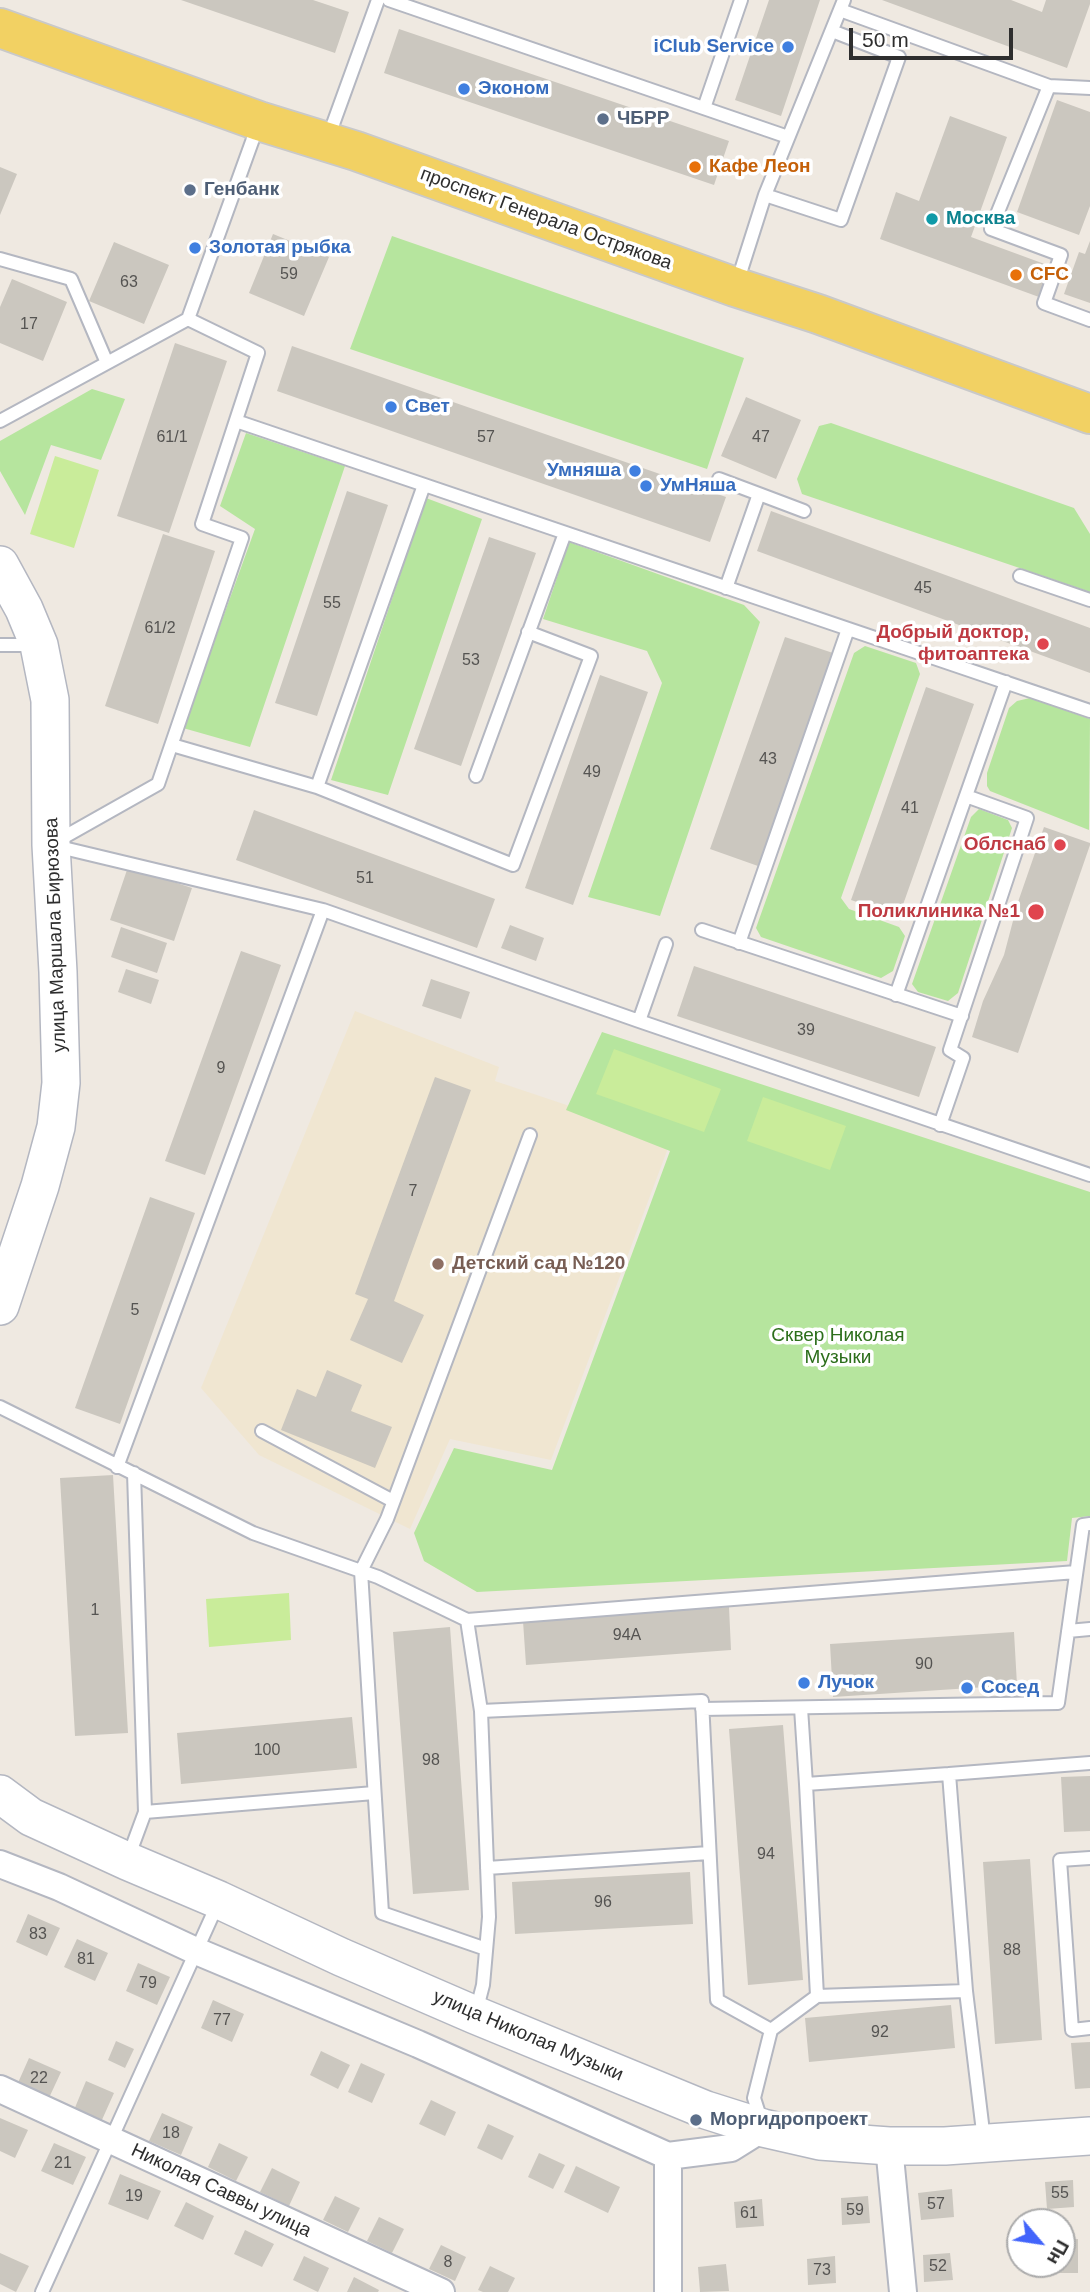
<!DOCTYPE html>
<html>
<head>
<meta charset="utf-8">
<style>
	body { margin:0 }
	#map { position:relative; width:1090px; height:2292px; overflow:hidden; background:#efe9e1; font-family:Helvetica,sans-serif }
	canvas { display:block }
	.north { position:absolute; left:1006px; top:2208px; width:70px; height:70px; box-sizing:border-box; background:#fff; border:2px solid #ababab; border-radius:50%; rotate:119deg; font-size:19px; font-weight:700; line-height:28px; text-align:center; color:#2e2e2e }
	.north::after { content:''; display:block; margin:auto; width:24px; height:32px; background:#4264fb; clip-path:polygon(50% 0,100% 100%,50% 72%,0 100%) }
	.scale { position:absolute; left:849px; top:28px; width:164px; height:32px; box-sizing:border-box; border:4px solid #2e2e2e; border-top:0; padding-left:9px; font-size:21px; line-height:24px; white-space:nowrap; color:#2e2e2e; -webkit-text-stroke:5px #fff; paint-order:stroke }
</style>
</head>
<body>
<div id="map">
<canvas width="1090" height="2292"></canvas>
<div class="north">Пн</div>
<div class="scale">50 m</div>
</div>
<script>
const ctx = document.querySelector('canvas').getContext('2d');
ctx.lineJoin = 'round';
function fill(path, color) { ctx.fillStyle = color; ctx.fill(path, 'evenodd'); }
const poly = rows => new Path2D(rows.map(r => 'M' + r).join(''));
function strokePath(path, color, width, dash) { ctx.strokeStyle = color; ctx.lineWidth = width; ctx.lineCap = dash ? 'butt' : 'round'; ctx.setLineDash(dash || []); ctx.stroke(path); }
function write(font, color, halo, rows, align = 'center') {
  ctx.font = font + ' Helvetica,sans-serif'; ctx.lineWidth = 7; ctx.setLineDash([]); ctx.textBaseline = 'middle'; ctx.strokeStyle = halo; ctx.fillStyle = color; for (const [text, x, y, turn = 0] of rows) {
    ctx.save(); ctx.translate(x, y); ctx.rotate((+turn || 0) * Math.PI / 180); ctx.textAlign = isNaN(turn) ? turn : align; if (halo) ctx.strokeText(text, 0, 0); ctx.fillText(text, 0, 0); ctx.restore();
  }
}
fill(poly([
	[355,1011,499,1067,495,1081,671,1140,551,1460,450,1439,410,1529,259,1455,201,1388]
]), '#f0e6d1');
fill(poly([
	[392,236,744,358,707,469,350,349],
	[92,389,125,399,101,460,51,445,25,515,0,471,0,441],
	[831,423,1074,508,1090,534,1090,592,802,494,797,479,819,426],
	[246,433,345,466,250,747,183,728,255,529,220,506],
	[426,498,482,519,388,795,331,780],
	[569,542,744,605,760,622,660,916,588,897,662,683,647,651,543,619],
	[865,646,916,663,920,674,841,898,849,909,899,927,905,936,893,971,881,978,761,937,756,928,854,653],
	[1030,698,1090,719,1089,830,990,791,987,786,987,773,1009,708,1017,701],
	[979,809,1008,820,1012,828,958,993,948,1001,918,992,912,984,971,817],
	[602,1032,1090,1192,1090,1516,1072,1518,1067,1561,477,1592,424,1561,414,1533,454,1448,552,1470,670,1151,566,1110]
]), '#b6e59e');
fill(poly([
	[55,456,99,470,74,548,30,534],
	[614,1049,721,1089,704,1132,596,1094],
	[763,1097,846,1126,830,1170,747,1141],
	[289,1593,291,1640,209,1647,206,1599]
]), '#c9ec9a');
fill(poly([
	[181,0,313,0,349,12,335,53],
	[769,0,820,0,781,116,735,100],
	[882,0,1011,0,1042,12,1046,0,1090,0,1090,4,1067,68],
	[399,29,729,141,714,185,384,73],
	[1057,100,1090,112,1090,206,1079,235,1017,212],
	[950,116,1007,137,971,237,1050,266,1039,297,880,239,896,192,919,201],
	[0,167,17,174,0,215],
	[273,234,329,257,304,316,249,293],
	[1090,241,1090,303,1064,294,1079,252,1085,254],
	[114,242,169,265,144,324,89,301],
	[12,279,67,302,43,361,0,343,0,307],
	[175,343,227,361,169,533,117,516],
	[292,346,726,497,710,542,277,391],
	[746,397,801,420,776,479,721,456],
	[347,491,388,505,317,716,275,703],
	[771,511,1090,628,1090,673,757,551],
	[163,534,215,551,158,724,105,706],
	[489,537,536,553,461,766,414,749],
	[785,637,833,653,758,866,710,849],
	[600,675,648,692,573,905,525,888],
	[926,687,974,704,899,916,851,900],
	[254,810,495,899,477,948,236,860],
	[1044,827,1090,843,1090,845,1018,1053,972,1037,983,1001,1004,955,1018,902],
	[128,867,192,888,174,941,110,920],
	[510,925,544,938,536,961,501,948],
	[121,927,167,943,157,973,111,957],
	[241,951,281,965,205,1175,165,1161],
	[694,966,936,1047,919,1097,677,1016],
	[126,969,159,980,151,1004,118,992],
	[431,979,470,992,461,1019,422,1006],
	[435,1077,471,1090,394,1301,424,1315,402,1363,350,1340,368,1299,355,1294],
	[150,1197,195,1213,120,1424,75,1408],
	[327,1370,362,1385,351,1411,392,1427,375,1468,281,1430,297,1389,316,1397],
	[113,1475,128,1733,75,1736,60,1478],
	[729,1607,731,1650,526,1665,523,1621],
	[450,1627,469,1890,413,1894,393,1632],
	[1014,1632,1017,1685,833,1697,830,1644],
	[352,1717,357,1768,181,1784,177,1733],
	[783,1725,803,1980,748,1985,729,1729],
	[1090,1776,1090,1831,1064,1832,1061,1777],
	[1030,1859,1042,2040,995,2044,983,1862],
	[690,1872,693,1924,515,1934,512,1882],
	[28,1914,60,1928,47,1956,16,1942],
	[77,1939,108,1953,95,1981,64,1967],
	[138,1963,170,1977,157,2005,126,1991],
	[213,2000,244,2014,232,2042,201,2028],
	[951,2005,955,2048,809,2062,805,2018],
	[116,2041,134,2049,125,2068,108,2060],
	[1090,2042,1090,2088,1075,2089,1071,2043],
	[321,2051,350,2065,338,2089,310,2075],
	[29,2058,61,2072,48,2100,17,2085],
	[361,2063,385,2074,372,2103,348,2092],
	[86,2081,114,2093,101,2122,74,2110],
	[431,2100,456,2112,445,2136,419,2124],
	[162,2113,193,2127,181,2155,149,2141],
	[0,2118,28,2130,15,2158,0,2151],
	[488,2124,514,2136,502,2160,477,2148],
	[54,2143,86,2157,73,2185,41,2171],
	[219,2143,248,2157,236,2181,208,2167],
	[539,2153,565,2165,553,2189,528,2177],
	[576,2166,620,2187,608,2213,564,2192],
	[272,2168,300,2182,289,2206,260,2192],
	[120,2174,161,2191,148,2220,108,2204],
	[1073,2180,1074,2207,1047,2209,1045,2182],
	[952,2189,954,2217,921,2220,918,2193],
	[335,2196,360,2208,348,2232,323,2220],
	[868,2196,870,2223,842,2225,841,2198],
	[762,2199,764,2226,736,2228,734,2202],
	[186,2202,214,2216,203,2240,174,2226],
	[379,2217,404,2229,392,2253,367,2241],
	[245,2230,274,2244,262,2267,234,2254],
	[1078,2239,1078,2273,1050,2273,1050,2264,1062,2264,1062,2240],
	[441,2245,466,2257,455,2281,429,2269],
	[0,2253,29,2266,16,2292,0,2284],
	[950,2253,953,2280,924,2282,923,2255],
	[304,2256,329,2268,318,2292,293,2280],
	[835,2256,836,2283,808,2285,807,2259],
	[726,2264,729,2291,700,2292,698,2267],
	[490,2266,515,2278,508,2292,483,2292,478,2290],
	[354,2277,379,2290,378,2292,347,2292]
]), '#cbc7bf');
const service = poly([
	[389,0,788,137],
	[840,10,1049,86,1090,88],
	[1049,86,991,229,1061,255,1044,303,1090,320],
	[704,108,741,0],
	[328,138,378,0],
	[765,195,841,220,899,57,832,31],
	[0,259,71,279,107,363],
	[737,283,765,195,844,0],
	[0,421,188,319,258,125],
	[236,421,1090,711],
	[719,479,759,494,726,588],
	[424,485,317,787,513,865,591,656,528,632],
	[759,494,804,511],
	[1020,576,1090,600],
	[0,645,36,645],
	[172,745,317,787],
	[476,776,565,533],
	[57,841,158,784,242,538,202,524,258,353,188,319],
	[55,846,323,910,639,1021,1090,1175],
	[702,930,962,1016],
	[739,943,848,629],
	[896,995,1006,682],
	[639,1021,666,944],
	[940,1125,963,1058,950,1050,1027,818,966,796],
	[0,1407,253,1533,378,1577,467,1620,481,1711],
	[262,1431,393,1501],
	[117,1467,323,910],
	[467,1620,1076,1572],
	[1068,1631,1090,1629],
	[801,1708,806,1784],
	[702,1709,1058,1703,1083,1525,1090,1524],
	[949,1774,1090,1763],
	[145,1812,374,1793],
	[128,1858,145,1812,134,1473],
	[1090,1858,1060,1860,1072,2030,1090,2028],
	[487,1868,709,1853],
	[486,1949,382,1913,361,1571,387,1519,530,1135],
	[966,1991,817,1996,806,1784,949,1774,966,1991,984,2140],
	[476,2012,483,1985,489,1917,481,1711,702,1701,717,2000,771,2030],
	[761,2120,754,2098,771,2030,817,1996],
	[42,2292,218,1903]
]);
const minor = poly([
	[0,1864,59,1887,196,1951,418,2044,668,2156,731,2148,763,2128],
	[0,2089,441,2292],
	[889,2146,903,2292],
	[668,2292,668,2156]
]);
const secondary = poly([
	[0,565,24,609,39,645,50,700,51,845,58,972,61,1083,56,1127,40,1186,0,1306],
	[0,1794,31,1817,127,1861,219,1900,341,1957,475,2015,706,2110,763,2128,820,2141,889,2146,945,2146,1090,2136]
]);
const primary = poly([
	[0,28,259,121,356,151,735,287,818,314,1090,414]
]);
strokePath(service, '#b4b7c1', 16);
strokePath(minor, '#b4b7c1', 30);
strokePath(secondary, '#b4b7c1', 40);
strokePath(primary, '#c9c9c9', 42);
strokePath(service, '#fff', 12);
strokePath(minor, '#fff', 26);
strokePath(secondary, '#fff', 37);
strokePath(primary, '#f2d163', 38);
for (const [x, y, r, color] of [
	[788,47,7,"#3f7fe0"],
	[464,89,7,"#3f7fe0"],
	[603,119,7,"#5c6f8a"],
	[695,167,7,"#e8710a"],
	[190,190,7,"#5c6f8a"],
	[932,219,7,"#0f9aa8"],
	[195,248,7,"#3f7fe0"],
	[1016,275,7,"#e8710a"],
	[391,407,7,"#3f7fe0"],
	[635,471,7,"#3f7fe0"],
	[646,486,7,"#3f7fe0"],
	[1043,644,7,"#e0444e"],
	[1060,845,7,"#e0444e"],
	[1036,912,9,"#e0444e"],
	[438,1264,7,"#8d6e63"],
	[804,1683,7,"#3f7fe0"],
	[967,1688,7,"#3f7fe0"],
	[696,2120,7,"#5c6f8a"]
]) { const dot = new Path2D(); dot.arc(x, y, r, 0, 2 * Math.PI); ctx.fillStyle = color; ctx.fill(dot); strokePath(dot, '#fff', 2.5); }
write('16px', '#555452', null, [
	["59",289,275],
	["63",129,283],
	["17",29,325],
	["61/1",172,438],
	["57",486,438],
	["47",761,438],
	["45",923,589],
	["55",332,604],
	["61/2",160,629],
	["53",471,661],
	["43",768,760],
	["49",592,773],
	["41",910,809],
	["51",365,879],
	["39",806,1031],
	["9",221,1069],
	["7",413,1192],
	["5",135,1311],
	["1",95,1611],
	["94А",627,1636],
	["90",924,1665],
	["100",267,1751],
	["98",431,1761],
	["94",766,1855],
	["96",603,1903],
	["83",38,1935],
	["88",1012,1951],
	["81",86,1960],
	["79",148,1984],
	["77",222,2021],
	["92",880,2033],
	["22",39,2079],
	["18",171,2134],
	["21",63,2164],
	["55",1060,2194],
	["19",134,2197],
	["57",936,2205],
	["59",855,2211],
	["61",749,2214],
	["8",448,2263],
	["52",938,2267],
	["73",822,2271]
]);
write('bold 19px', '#366cbe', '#fff', [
	["iClub Service",774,47,"right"],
	["Эконом",478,89],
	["Золотая рыбка",209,248],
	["Свет",405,407],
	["Умняша",621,471,"right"],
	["УмНяша",660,486],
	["Лучок",818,1683],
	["Сосед",981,1688]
], 'left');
write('bold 19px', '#4e5e75', '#fff', [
	["ЧБРР",617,119],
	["Генбанк",204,190],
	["Моргидропроект",710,2120]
], 'left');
write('bold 19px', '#c56008', '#fff', [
	["Кафе Леон",709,167],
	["CFC",1030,275]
], 'left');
write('19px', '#2e2e2e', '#fff', [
	["проспект Генерала Острякова",546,219,20],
	["улица Маршала Бирюзова",56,935,-92],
	["улица Николая Музыки",528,2036,23],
	["Николая Саввы улица",221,2191,25]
]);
write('bold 19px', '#0d838f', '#fff', [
	["Москва",946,219]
], 'left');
write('bold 19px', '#be3a42', '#fff', [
	["Добрый доктор,",1029,633],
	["фитоаптека",1029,655],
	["Облснаб",1046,845],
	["Поликлиника №1",1020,912]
], 'right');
write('bold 19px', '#785e54', '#fff', [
	["Детский сад №120",452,1264]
], 'left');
write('19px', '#2c6e1b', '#fff', [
	["Сквер Николая",838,1336],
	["Музыки",838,1358]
]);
</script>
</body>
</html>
